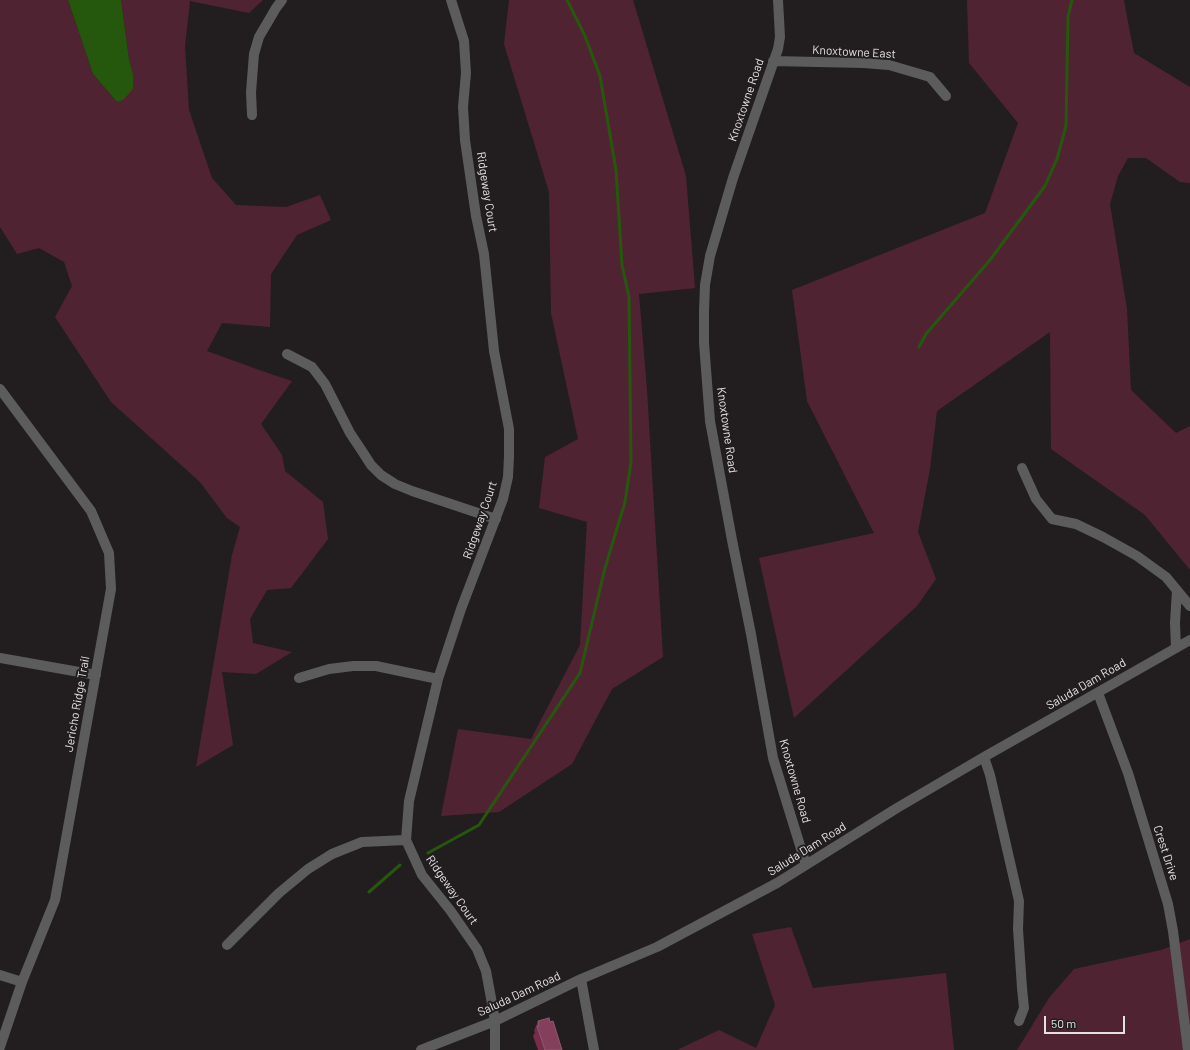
<!DOCTYPE html>
<html>
<head>
<meta charset="utf-8">
<style>
	body { margin:0 }
	#map { position:relative; width:1190px; height:1050px; overflow:hidden; background:#221e1f; font-family:Barlow,sans-serif }
	canvas { display:block }
	.scale { position:absolute; left:1044px; top:1016px; width:81px; height:18px; box-sizing:border-box; border:2px solid #e4e1e2; border-top:0; padding-left:5px; font-size:12px; line-height:14px; white-space:nowrap; color:#e4e1e2; -webkit-text-stroke:3px #221e1f; paint-order:stroke }
</style>
</head>
<body>
<div id="map">
<canvas width="1190" height="1050"></canvas>
<div class="scale">50 m</div>
</div>
<script>
const ctx = document.querySelector('canvas').getContext('2d');
ctx.lineJoin = 'round';
function fill(path, color) { ctx.fillStyle = color; ctx.fill(path, 'evenodd'); }
const poly = rows => new Path2D(rows.map(r => 'M' + r).join(''));
function strokePath(path, color, width, dash) { ctx.strokeStyle = color; ctx.lineWidth = width; ctx.lineCap = dash ? 'butt' : 'round'; ctx.setLineDash(dash || []); ctx.stroke(path); }
function write(font, color, halo, rows, align = 'center') {
  ctx.font = font + ' Barlow,sans-serif'; ctx.lineWidth = 4; ctx.setLineDash([]); ctx.textBaseline = 'middle'; ctx.strokeStyle = halo; ctx.fillStyle = color; for (const [text, x, y, turn = 0] of rows) {
    ctx.save(); ctx.translate(x, y); ctx.rotate((+turn || 0) * Math.PI / 180); ctx.textAlign = isNaN(turn) ? turn : align; if (halo) ctx.strokeText(text, 0, 0); ctx.fillText(text, 0, 0); ctx.restore();
  }
}
fill(poly([
	[0,0,68,0,93,74,117,102,133,89,133,74,129,59,121,0,263,0,249,13,190,1,185,46,189,110,212,178,236,205,286,207,320,195,331,220,297,235,271,274,270,327,222,323,207,351,262,371,292,381,261,424,282,455,285,471,323,502,328,539,291,588,267,590,250,619,253,643,292,652,256,674,222,672,233,745,196,767,232,555,240,527,227,518,200,482,111,402,55,317,72,286,64,262,39,248,17,254,0,227],
	[509,0,633,0,686,176,695,288,639,294,647,390,663,657,612,689,572,764,499,812,441,816,458,729,531,739,580,645,587,522,539,508,545,457,578,439,551,313,549,192,504,44],
	[967,0,1125,0,1124,1,1134,53,1190,87,1190,183,1180,182,1146,158,1128,158,1118,176,1110,204,1127,309,1131,390,1176,433,1190,426,1190,570,1145,515,1051,449,1050,332,937,411,930,469,918,532,936,579,917,606,794,718,759,558,874,533,807,401,792,290,985,213,1018,123,969,63],
	[791,927,813,988,946,973,954,1050,677,1050,719,1030,756,1048,775,1005,752,934],
	[1190,939,1190,1050,1017,1050,1049,998,1074,969,1161,950]
]), '#502333');
fill(poly([
	[68,0,121,0,129,59,133,74,133,89,123,100,117,102,93,74]
]), '#25580c');
strokePath(poly([
	[919,347,926,334,990,260,1045,186,1057,159,1066,126,1068,17,1072,0],
	[428,853,479,825,580,673,605,568,625,502,631,462,629,297,622,265,616,170,600,76,585,36,567,0],
	[369,892,400,865]
]), '#25580c', 3);
strokePath(poly([
	[451,0,464,41,466,73,463,107,465,140,476,216,484,254,494,351,509,429,509,456,508,477,503,499,461,609,438,679,409,801,406,840,422,875,450,910,477,949,486,971,491,998,495,1021,495,1050],
	[778,0,780,37,778,49,733,178,710,256,705,285,704,311,704,343,710,421,732,540,751,634,773,758,806,865],
	[773,61,863,63,889,65,930,77,946,96],
	[252,115,251,92,254,54,259,37,276,8,282,0],
	[287,354,312,367,325,384,350,433,362,451,371,465,381,475,395,484,412,491,496,519],
	[0,389,91,511,109,553,111,589,55,900,22,982,0,1047],
	[1022,468,1036,499,1052,519,1076,524,1103,537,1137,556,1166,577,1190,606],
	[1176,648,1175,623,1177,590],
	[0,658,96,675],
	[299,678,329,669,353,666,376,666,438,679],
	[1098,693,1128,773,1168,904,1173,931,1188,1050],
	[984,757,990,775,1019,901,1018,929,1022,988,1024,1008,1019,1021],
	[227,945,279,893,308,869,332,854,362,842,406,840],
	[0,975,22,982],
	[581,979,594,1050],
	[421,1050,495,1021,581,979,657,947,777,883,897,808,984,757,1190,640]
]), '#5b5c5b', 10);
fill(poly([
	[538,1021,550,1022,562,1050,538,1050,533,1036,535,1032,534,1031]
]), '#772c4a');
const building = poly([
	[549,1018,550,1022,553,1021,562,1050,545,1050,537,1026,539,1026,538,1021,549,1018]
]);
fill(building, '#833f5b');
strokePath(building, '#925870', 1);
write('12px', '#e4e1e2', '#221e1f', [
	["Knoxtowne East",854,52,3],
	["Knoxtowne Road",746,100,-71],
	["Ridgeway Court",487,192,81],
	["Knoxtowne Road",727,430,82],
	["Ridgeway Court",480,520,-71],
	["Saluda Dam Road",1086,684,-30],
	["Jericho Ridge Trail",77,704,-80],
	["Knoxtowne Road",795,781,74],
	["Saluda Dam Road",807,849,-32],
	["Crest Drive",1166,853,72],
	["Ridgeway Court",452,890,55],
	["Saluda Dam Road",519,994,-25]
]);
</script>
</body>
</html>
